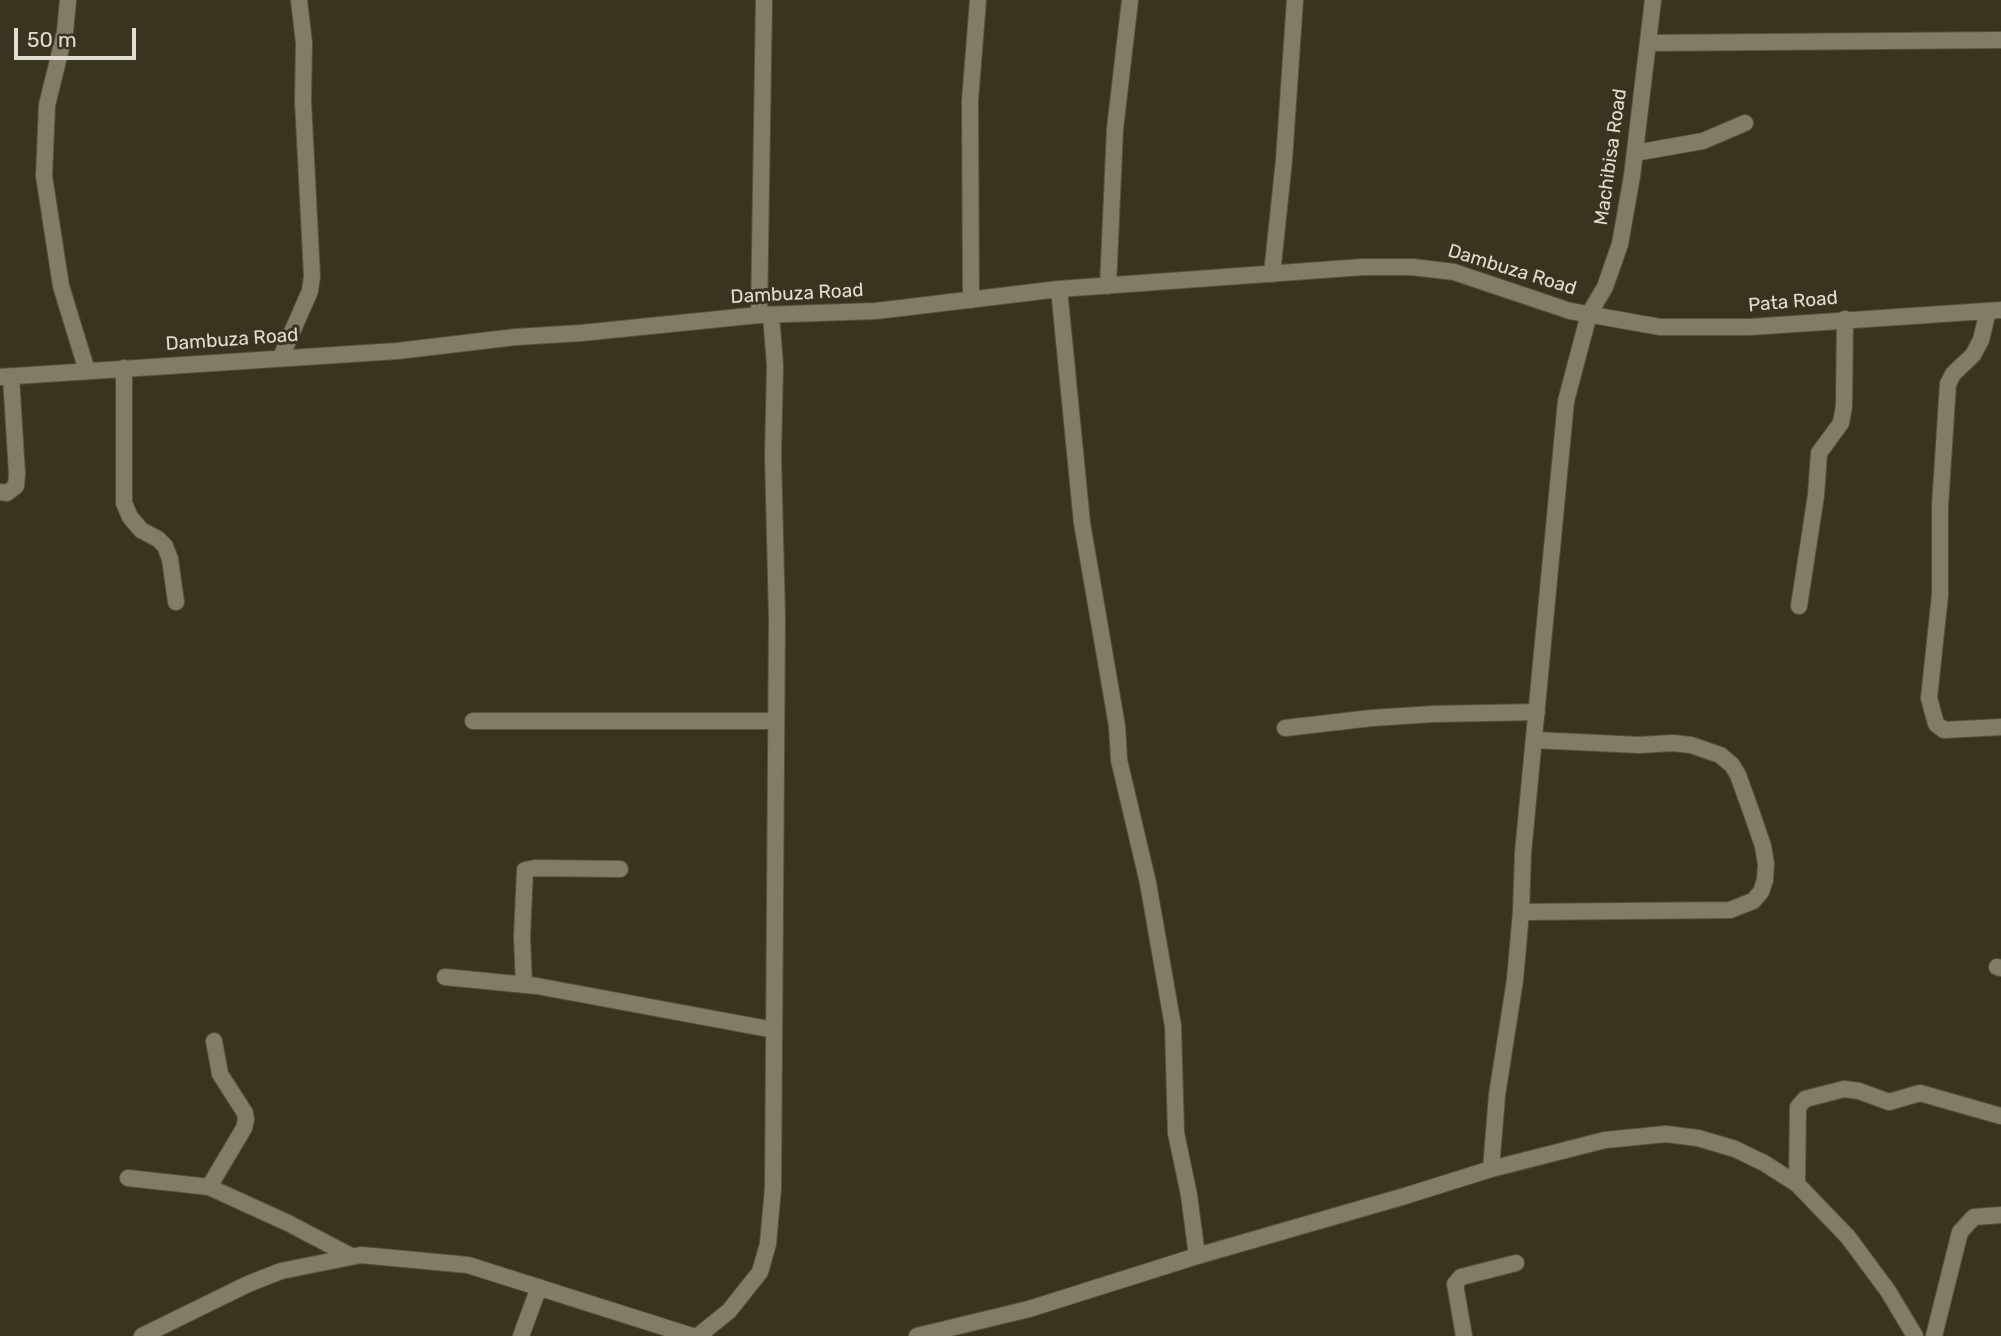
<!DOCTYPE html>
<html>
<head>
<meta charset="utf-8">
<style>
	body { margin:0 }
	#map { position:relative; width:2001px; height:1336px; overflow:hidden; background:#39341f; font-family:Rubik,sans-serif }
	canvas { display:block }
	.scale { position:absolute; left:14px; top:28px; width:122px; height:32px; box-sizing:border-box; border:4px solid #e1ded1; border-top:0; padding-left:9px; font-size:21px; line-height:24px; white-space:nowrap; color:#e1ded1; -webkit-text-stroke:5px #39341f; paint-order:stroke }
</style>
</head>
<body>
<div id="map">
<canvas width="2001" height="1336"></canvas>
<div class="scale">50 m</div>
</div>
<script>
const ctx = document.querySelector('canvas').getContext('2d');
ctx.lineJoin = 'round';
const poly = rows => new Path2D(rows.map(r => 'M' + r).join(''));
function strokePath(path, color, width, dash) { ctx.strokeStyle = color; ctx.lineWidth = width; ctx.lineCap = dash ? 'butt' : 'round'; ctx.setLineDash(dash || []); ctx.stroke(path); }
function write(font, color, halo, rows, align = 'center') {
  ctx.font = font + ' Rubik,sans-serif'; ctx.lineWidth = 6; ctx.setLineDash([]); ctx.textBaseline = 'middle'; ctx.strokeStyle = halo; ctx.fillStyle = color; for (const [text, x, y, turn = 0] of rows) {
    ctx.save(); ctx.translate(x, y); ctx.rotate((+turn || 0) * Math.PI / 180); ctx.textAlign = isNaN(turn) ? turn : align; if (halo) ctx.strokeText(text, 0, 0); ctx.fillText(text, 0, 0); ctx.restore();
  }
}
const minor = poly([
	[68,0,65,32,47,105,44,176,61,286,87,371],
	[1648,43,2001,40],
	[1635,153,1703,141,1745,123],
	[1272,274,1284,160,1295,0],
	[1108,286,1115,129,1130,0],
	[1059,289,1082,523,1117,726,1119,760,1148,883,1173,1026,1176,1133,1189,1195,1197,1256],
	[971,300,970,101,978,0],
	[1988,311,1981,340,1973,355,1953,374,1948,384,1940,506,1940,595,1929,698,1936,724,1944,730,2001,727],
	[759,315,764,0],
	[281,357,310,291,312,276,303,101,304,43,299,0],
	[124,368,124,503,130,517,141,530,158,539,165,546,170,559,176,602],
	[0,377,397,351,516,337,581,333,759,315,876,311,1059,289,1363,267,1412,267,1454,272,1570,311,1660,327,1750,327,2001,310],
	[0,492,7,493,16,486,17,474,11,376],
	[1799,606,1816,495,1819,453,1841,423,1844,406,1845,319],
	[473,721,776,721],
	[1285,728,1372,718,1433,714,1537,712],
	[1521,912,1730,910,1753,901,1761,892,1765,880,1766,864,1763,846,1751,811,1738,775,1732,765,1720,755,1691,745,1673,743,1639,745,1534,740],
	[1997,967,2001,968],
	[445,977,537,986,774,1030],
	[524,985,522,937,525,870,535,868,620,869],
	[1491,1169,1497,1095,1515,980,1521,912,1523,853,1566,401,1589,314,1605,287,1620,244,1632,176,1653,0],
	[128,1178,209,1187,288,1223,349,1255],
	[1797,1184,1798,1107,1805,1099,1844,1089,1859,1091,1889,1102,1920,1093,2001,1116],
	[209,1187,244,1128,246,1120,245,1113,220,1074,214,1041],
	[142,1336,248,1284,281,1271,361,1255,468,1265,692,1336],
	[521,1336,539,1287],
	[698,1336,729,1311,760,1272,768,1244,773,1188,777,617,773,456,775,365,771,315],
	[917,1336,1029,1309,1197,1256,1405,1196,1491,1169,1605,1140,1666,1134,1698,1138,1735,1149,1764,1163,1797,1184,1848,1237,1888,1291,1915,1336],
	[1464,1336,1455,1284,1461,1277,1516,1263],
	[1934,1336,1960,1232,1974,1217,2001,1215]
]);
strokePath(minor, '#575240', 18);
strokePath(minor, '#827c65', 16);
write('19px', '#e1ded1', '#39341f', [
	["Machibisa Road",1611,157,-82],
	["Dambuza Road",1512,270,17],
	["Dambuza Road",797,294,-3],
	["Pata Road",1793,302,-5],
	["Dambuza Road",232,340,-4]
]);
</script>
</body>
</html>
